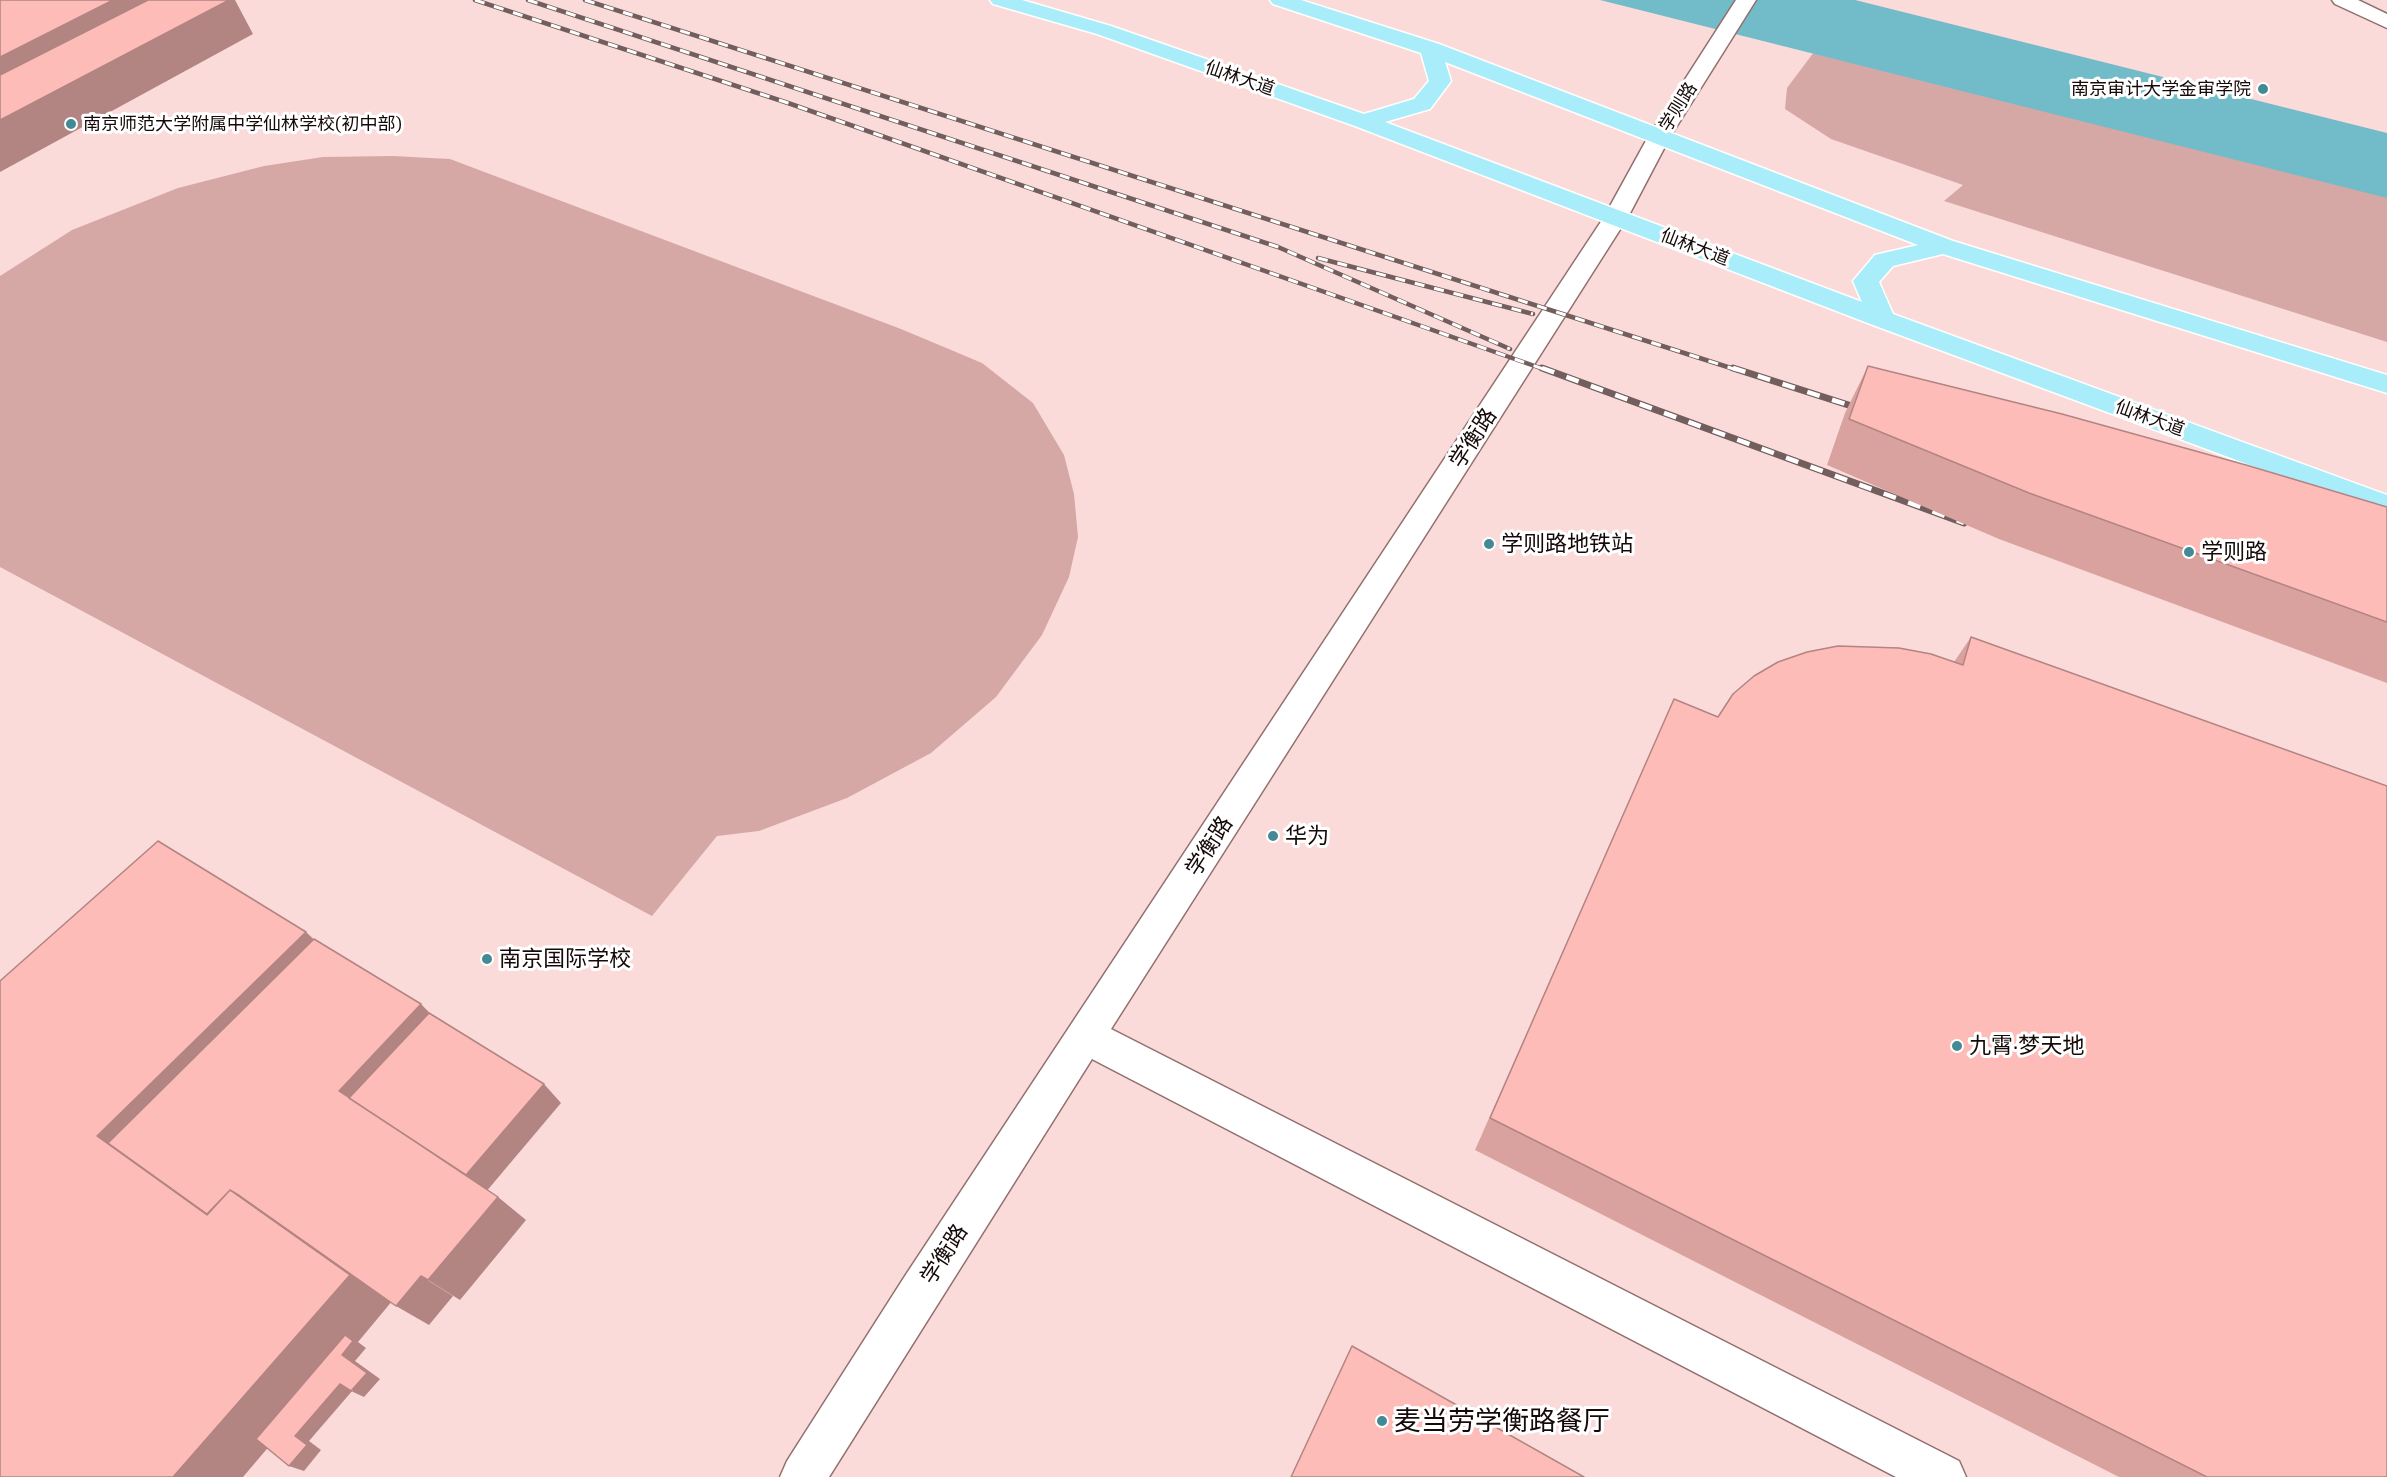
<!DOCTYPE html>
<html>
<head>
<meta charset="utf-8">
<style>
	body { margin:0 }
	canvas { display:block; background:#fadbd9 }
</style>
</head>
<body>
<canvas width="2387" height="1477"></canvas>
<script>
const ctx = document.querySelector('canvas').getContext('2d');
ctx.lineJoin = 'round';
function fill(path, color) { ctx.fillStyle = color; ctx.fill(path, 'evenodd'); }
const poly = rows => new Path2D(rows.map(r => 'M' + r).join(''));
function strokePath(path, color, width, dash) { ctx.strokeStyle = color; ctx.lineWidth = width; ctx.lineCap = dash ? 'butt' : 'round'; ctx.setLineDash(dash || []); ctx.stroke(path); }
function write(font, color, halo, rows, align = 'center') {
  ctx.font = font + ' "Exo 2","Noto Sans SC",sans-serif'; ctx.lineWidth = 6; ctx.setLineDash([]); ctx.textBaseline = 'middle'; ctx.strokeStyle = halo; ctx.fillStyle = color; for (const [text, x, y, turn = 0] of rows) {
    ctx.save(); ctx.translate(x, y); ctx.rotate((+turn || 0) * Math.PI / 180); ctx.textAlign = isNaN(turn) ? turn : align; if (halo) ctx.strokeText(text, 0, 0); ctx.fillText(text, 0, 0); ctx.restore();
  }
}
fill(poly([
	[1817,48,2387,197,2387,342,1944,201,1963,185,1831,139,1785,109,1787,88],
	[393,156,450,159,901,329,982,363,1033,403,1064,455,1074,494,1078,537,1069,577,1042,635,996,697,931,753,847,798,759,831,717,836,652,916,0,567,0,276,72,230,178,188,264,166,323,157]
]), '#d5a8a6');
fill(poly([
	[1600,0,1855,0,2387,133,2387,198]
]), '#72bcca');
const minor = poly([
	[1736,0,1756,0,1670,137,1628,217,1111,1029,1959,1461,1966,1477,1896,1477,1092,1059,829,1477,780,1477,787,1461,905,1276,1604,217,1648,137,1736,0],
	[2332,0,2358,0,2387,14,2387,28,2335,4,2332,0]
]);
const major = poly([
	[990,0,1022,0,1111,26,1364,114,1414,99,1429,81,1421,53,1273,4,1270,0,1301,0,1439,44,1953,241,2387,375,2387,393,1943,254,1893,266,1879,282,1893,314,2387,495,2387,516,1873,325,1355,126,1097,34,993,4,990,0],
	[1445,62,1918,245,1875,255,1853,281,1862,302,1385,122,1430,109,1451,81,1445,62]
]);
strokePath(minor, '#926f6e', 3);
strokePath(major, '#fff', 3);
fill(minor, '#fff');
fill(major, '#a9edfa');
const railFar1 = poly([
	[475,0,788,103,1546,370],
	[528,0,1278,247,1510,349],
	[585,0,1737,370],
	[1318,258,1533,314]
]);
const rail = poly([
	[1542,368,1964,523],
	[1733,368,1864,410]
]);
strokePath(railFar1, '#725e5d', 4.5);
strokePath(rail, '#725e5d', 7);
strokePath(railFar1, '#fff', 3, [10]);
strokePath(rail, '#fff', 4.5, [13]);
fill(poly([
	[1868,366,2387,507,2387,683,1999,539,1827,465,1845,413],
	[1971,637,2387,1477,2119,1477,1475,1150,1674,699,1718,717,1954,662]
]), '#daa29f');
fill(poly([
	[113,0,171,0,0,107,0,57],
	[229,0,235,0,253,34,0,172,0,120],
	[306,932,345,969,239,1196,393,1300,358,1342,366,1348,355,1361,380,1379,364,1397,351,1391,345,1357,243,1477,173,1477,207,1215,97,1136],
	[421,1004,449,1033,373,1115,339,1091],
	[544,1084,561,1103,485,1193,465,1176],
	[498,1197,526,1220,460,1300,428,1280],
	[421,1276,453,1296,429,1325,396,1306],
	[340,1384,353,1390,309,1441,321,1450,304,1471,289,1466,295,1436]
]), '#b28482');
const building = poly([
	[0,0,113,0,0,57,0,0],
	[148,0,229,0,0,120,0,75,148,0],
	[1868,366,2062,414,2246,465,2387,507,2387,622,2029,493,1849,419,1868,366],
	[1971,637,2387,786,2387,1477,2207,1477,1490,1118,1674,699,1718,717,1733,694,1754,676,1778,662,1807,652,1838,646,1899,648,1931,654,1963,665,1971,637],
	[158,841,306,932,97,1136,207,1215,230,1190,350,1275,173,1477,0,1477,0,981,158,841],
	[314,939,421,1004,339,1091,498,1197,428,1280,421,1276,396,1306,240,1196,230,1190,207,1214,108,1143,314,939],
	[429,1013,544,1084,466,1175,349,1098,429,1013],
	[345,1335,353,1341,342,1355,367,1373,351,1391,340,1384,295,1436,307,1445,289,1466,256,1439,345,1335],
	[1352,1346,1584,1477,1291,1477,1352,1346]
]);
fill(building, '#febcb9');
strokePath(building, '#b28482', 1.5);
for (const [x, y, r, color] of [
	[2263,89,6,"#448996"],
	[71,124,6,"#448996"],
	[1489,544,6,"#448996"],
	[2189,552,6,"#448996"],
	[1273,836,6,"#448996"],
	[487,959,6,"#448996"],
	[1957,1046,6,"#448996"],
	[1382,1421,6,"#448996"]
]) { const dot = new Path2D(); dot.arc(x, y, r, 0, 2 * Math.PI); ctx.fillStyle = color; ctx.fill(dot); strokePath(dot, '#fff', 2); }
write('18px', '#150909', '#fff', [
	["仙林大道",1240,78,19],
	["学则路",1678,107,-58],
	["仙林大道",1695,247,21],
	["仙林大道",2150,418,20]
]);
write('18px', '#150909', '#fff', [
	["南京审计大学金审学院",2251,89],
	["南京师范大学附属中学仙林学校(初中部)",83,124,"left"]
], 'right');
write('22px', '#150909', '#fff', [
	["学衡路",1473,438,-57],
	["学衡路",1209,846,-57],
	["学衡路",944,1254,-57]
]);
write('22px', '#150909', '#fff', [
	["学则路地铁站",1501,544],
	["学则路",2201,552],
	["华为",1285,836],
	["南京国际学校",499,959],
	["九霄·梦天地",1969,1046]
], 'left');
write('27px', '#150909', '#fff', [
	["麦当劳学衡路餐厅",1394,1421]
], 'left');
</script>
</body>
</html>
